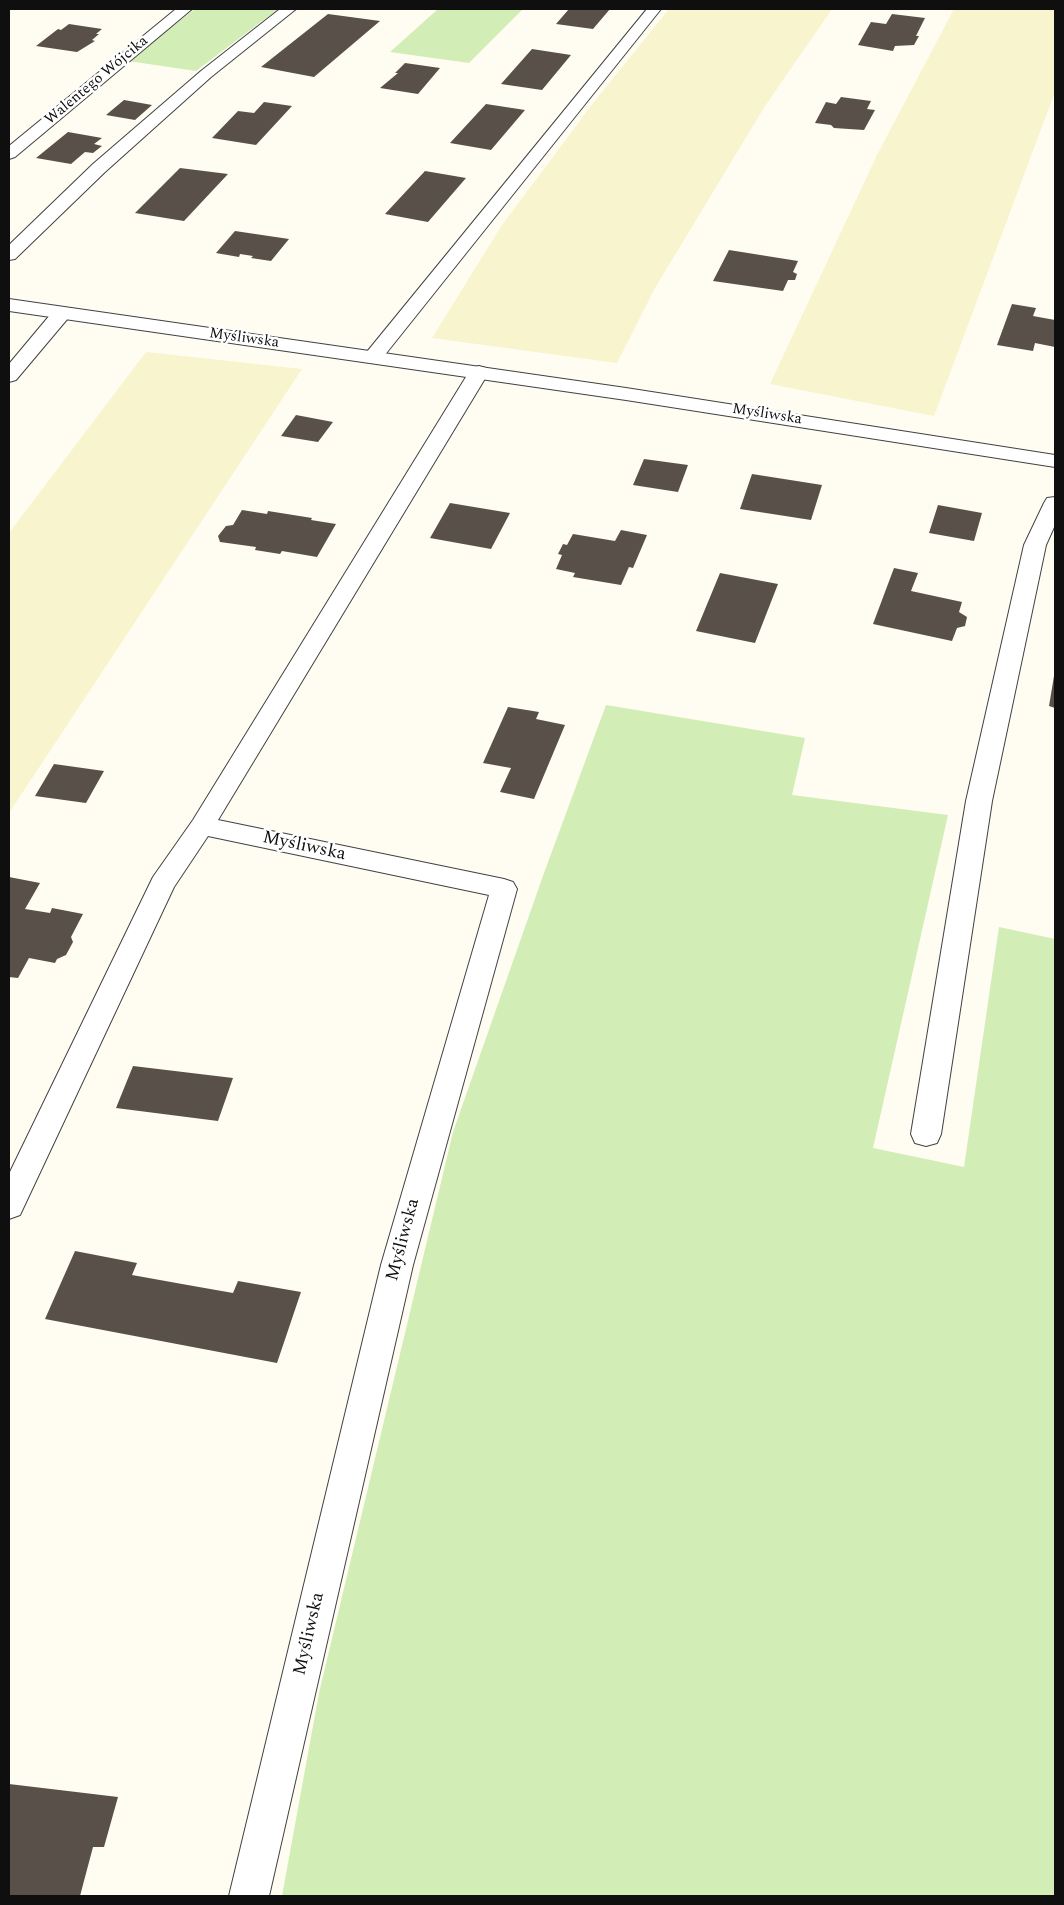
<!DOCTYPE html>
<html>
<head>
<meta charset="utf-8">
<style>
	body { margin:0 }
	#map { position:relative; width:1064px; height:1905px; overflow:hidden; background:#fffcf1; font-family:Spectral,serif }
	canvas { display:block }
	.frame { position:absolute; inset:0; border:10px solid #0f0f0f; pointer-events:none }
</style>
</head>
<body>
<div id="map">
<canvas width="1064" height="1905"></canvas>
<div class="frame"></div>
</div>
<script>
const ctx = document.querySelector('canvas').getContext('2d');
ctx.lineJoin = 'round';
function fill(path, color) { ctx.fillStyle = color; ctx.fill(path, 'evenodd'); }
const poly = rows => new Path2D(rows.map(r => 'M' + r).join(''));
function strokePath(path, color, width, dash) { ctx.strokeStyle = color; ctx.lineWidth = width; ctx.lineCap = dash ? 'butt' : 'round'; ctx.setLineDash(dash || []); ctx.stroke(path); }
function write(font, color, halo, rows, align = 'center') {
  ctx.font = font + ' Spectral,serif'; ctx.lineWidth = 5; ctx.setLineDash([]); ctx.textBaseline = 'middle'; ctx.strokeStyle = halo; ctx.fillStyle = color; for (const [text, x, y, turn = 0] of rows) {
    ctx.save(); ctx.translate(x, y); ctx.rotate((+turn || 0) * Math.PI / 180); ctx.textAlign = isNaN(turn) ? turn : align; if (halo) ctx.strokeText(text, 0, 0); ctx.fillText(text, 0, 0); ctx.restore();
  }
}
fill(poly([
	[669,9,832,9,765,106,655,288,617,363,432,338,502,225,594,102],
	[954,9,1055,9,1055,92,934,416,770,384,877,155],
	[146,352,302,369,9,813,9,533]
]), '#f8f4ce');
fill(poly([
	[195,9,278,9,196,71,128,61],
	[438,9,523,9,469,63,390,52],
	[606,705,805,738,792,795,948,815,873,1148,964,1167,999,927,1055,939,1055,1896,282,1896,319,1693,453,1132,544,873]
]), '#d3edb7');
fill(poly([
	[569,9,610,9,593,29,556,24],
	[328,14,380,21,314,77,261,67],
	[892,14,925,18,916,36,919,36,914,45,895,46,893,51,858,45,871,22,886,24],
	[69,24,102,29,96,34,99,34,92,40,95,41,77,52,36,46,58,29,61,30],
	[532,49,571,55,542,90,501,84],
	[405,63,440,68,418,94,380,88,398,73,395,73],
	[841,97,871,101,867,109,875,110,864,130,834,128,831,125,815,123,826,102,836,104],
	[124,100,152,105,135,120,106,115],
	[264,102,292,106,256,145,212,138,238,111,254,113],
	[486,104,525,110,491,150,450,143],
	[68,132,102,138,94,144,102,146,93,153,85,152,71,164,36,158],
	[180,168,228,174,184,221,135,213],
	[425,171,466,178,428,222,385,214],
	[235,231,289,239,271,261,251,258,253,256,240,254,239,257,216,253],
	[729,250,798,261,793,272,797,274,795,280,788,280,783,291,713,281],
	[1012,304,1036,308,1033,316,1055,320,1055,347,1035,343,1033,351,997,345],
	[296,415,333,422,318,442,281,436],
	[644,459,688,465,678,492,633,485],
	[752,474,822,485,811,520,740,509],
	[450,503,510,513,491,549,430,538],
	[938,505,982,513,974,541,929,533],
	[242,510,267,514,268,511,312,518,311,520,336,524,317,557,282,551,280,554,255,550,256,547,220,542,218,536,226,526,233,525],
	[621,530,647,535,633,568,629,567,621,585,573,577,575,573,556,569,562,555,558,554,563,544,567,545,573,534,615,541],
	[894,568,918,573,911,591,962,602,959,612,967,617,965,626,957,628,952,641,873,624],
	[720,573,778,584,755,643,696,631],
	[1054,676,1055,676,1055,708,1049,706],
	[508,707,539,712,536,719,565,725,534,799,500,792,511,768,483,763],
	[54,764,104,771,86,803,35,796],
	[9,877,40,883,25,909,50,913,52,908,83,914,71,937,73,942,66,955,57,959,55,963,29,958,18,978,9,977],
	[133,1066,233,1078,218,1121,116,1108],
	[75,1251,137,1263,132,1275,182,1284,233,1293,238,1281,301,1292,277,1363,45,1319],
	[9,1784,118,1797,104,1847,93,1847,80,1896,9,1896]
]), '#59504a');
const service = poly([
	[280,9,296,9,211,77,105,172,15,259,9,260,9,245,93,164,201,71,280,9],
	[647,9,661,9,380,361,373,363,366,361,363,357,366,353,647,9],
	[62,307,69,309,71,313,69,317,16,380,9,382,9,364,55,309,62,307],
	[1055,497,1055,525,1046,545,992,801,941,1134,937,1143,926,1146,915,1143,911,1134,966,801,1024,545,1044,503,1047,498,1055,497]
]);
const minor = poly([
	[176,9,192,9,15,157,9,159,9,146,176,9],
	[479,366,486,368,489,372,218,820,504,879,513,882,517,889,413,1265,269,1896,229,1896,381,1265,489,895,208,836,174,887,20,1215,9,1219,9,1174,153,877,193,820,469,372,472,368,479,366]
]);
const tertiary = poly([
	[9,299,626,388,1055,455,1055,467,626,400,9,311,9,299]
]);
strokePath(service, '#424242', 2);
strokePath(minor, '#424242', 2);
strokePath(tertiary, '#424242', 2);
fill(service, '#fff');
fill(minor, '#fff');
fill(tertiary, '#fff');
write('15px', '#0f0f0f', '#fff', [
	["Walentego Wójcika",97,81,-40],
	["Myśliwska",244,339,8],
	["Myśliwska",767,415,9]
]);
write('18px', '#0f0f0f', '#fff', [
	["Myśliwska",304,847,12],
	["Myśliwska",404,1240,-75],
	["Myśliwska",310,1634,-77]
]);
</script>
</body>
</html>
